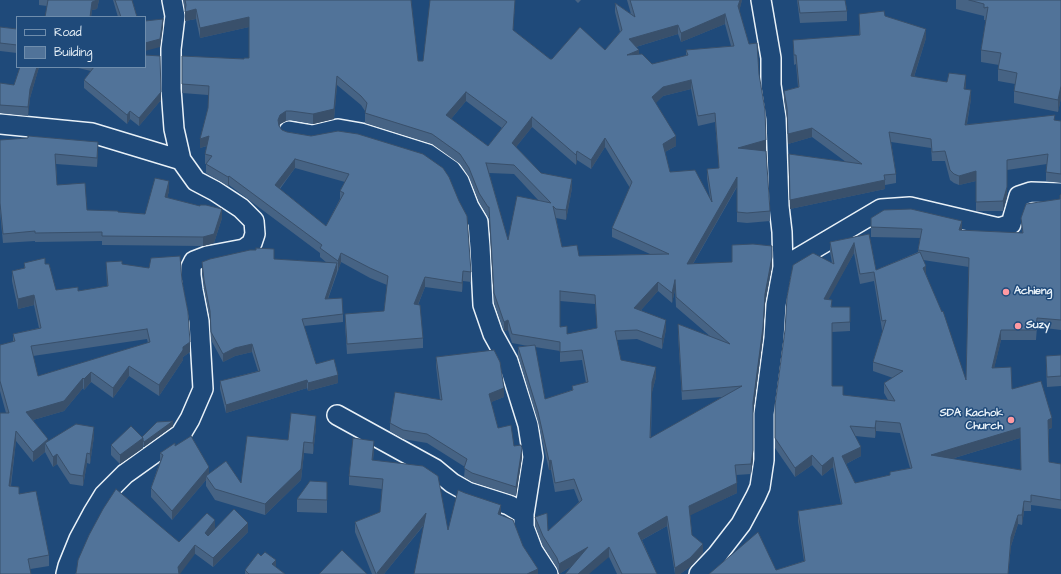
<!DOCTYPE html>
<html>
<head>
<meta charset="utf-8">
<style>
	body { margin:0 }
	#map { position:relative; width:1061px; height:574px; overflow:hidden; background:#1f4a7a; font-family:"Architects Daughter",sans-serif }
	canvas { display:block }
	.legend { position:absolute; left:16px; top:16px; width:130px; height:52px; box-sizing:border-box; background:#1f4a7a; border:1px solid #6f8dac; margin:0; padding:5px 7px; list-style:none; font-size:12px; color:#e8f1f8 }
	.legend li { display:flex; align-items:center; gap:8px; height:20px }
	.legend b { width:20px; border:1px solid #6f8dac }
</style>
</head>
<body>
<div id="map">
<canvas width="1061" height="574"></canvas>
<ul class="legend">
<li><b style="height:5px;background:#1f4a7a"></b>Road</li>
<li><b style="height:11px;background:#517399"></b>Building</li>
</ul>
</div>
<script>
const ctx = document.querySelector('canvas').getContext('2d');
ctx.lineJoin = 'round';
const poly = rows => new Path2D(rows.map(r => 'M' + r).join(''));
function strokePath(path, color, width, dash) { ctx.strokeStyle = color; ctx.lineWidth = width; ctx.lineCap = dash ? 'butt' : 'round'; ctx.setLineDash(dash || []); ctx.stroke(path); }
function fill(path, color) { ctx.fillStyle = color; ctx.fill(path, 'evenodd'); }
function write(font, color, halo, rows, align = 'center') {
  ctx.font = font + ' "Architects Daughter",sans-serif'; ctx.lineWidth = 3; ctx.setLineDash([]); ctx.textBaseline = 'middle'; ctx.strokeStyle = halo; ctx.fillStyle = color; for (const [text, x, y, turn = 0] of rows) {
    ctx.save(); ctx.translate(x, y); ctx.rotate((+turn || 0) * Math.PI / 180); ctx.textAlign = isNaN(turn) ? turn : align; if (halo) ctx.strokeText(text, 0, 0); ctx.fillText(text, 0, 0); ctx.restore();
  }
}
const minor = poly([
	[0,124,92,133,181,160],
	[289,131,313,135,338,129,361,133,428,154,451,170,459,181,469,207,478,222,480,247,483,305,493,334,508,361,528,425,533,457,524,514,524,527,533,551,548,574],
	[783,267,881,209,910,207,999,228,1011,224,1019,196,1031,192,1061,193],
	[337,415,435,469,452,483,468,492,509,505,524,514],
	[66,574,68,566,79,539,93,513,104,495,125,474,181,434,190,419,203,389,199,321,193,290,191,275,191,267,194,261,207,256,244,249,252,243,255,234,254,221,241,208,215,191,196,181,181,160,174,129,171,89,171,49,175,16,172,0],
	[699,574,717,555,741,524,756,496,760,487,764,460,764,414,774,338,776,305,783,267,782,232,779,206,776,118,771,85,771,58,761,0]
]);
strokePath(minor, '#e8f1f8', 22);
strokePath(minor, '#1f4a7a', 19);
fill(poly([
	[39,0,99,0,97,9,92,10,91,17,45,17,47,6,39,5],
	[113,0,132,0,137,17,118,17],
	[183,0,411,0,418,61,423,61,515,0,513,30,550,59,552,59,605,50,620,32,615,12,615,3,631,14,627,0,742,0,739,11,749,44,759,74,766,150,761,151,770,211,770,221,747,223,737,222,737,187,693,264,732,262,732,245,772,266,765,303,763,337,753,413,753,459,751,474,736,475,737,493,690,515,692,535,703,553,690,567,680,574,675,574,667,526,642,540,657,574,617,574,609,557,572,566,559,574,557,568,543,546,535,526,535,517,548,531,579,502,574,489,555,492,551,470,549,470,538,422,518,356,518,347,528,346,512,343,508,330,504,331,494,303,489,217,488,217,479,202,469,177,460,164,432,144,365,123,365,111,361,105,337,85,334,119,313,124,291,120,286,121,280,124,279,126,282,130,287,132,311,136,471,272,471,282,463,281,462,292,425,287,418,305,423,338,423,348,347,354,345,324,345,314,384,311,387,285,370,278,341,262,328,299,343,314,343,322,304,326,316,364,338,383,308,391,307,388,226,413,220,389,220,381,258,371,252,352,235,356,223,362,211,340,210,319,204,288,202,270,202,262,274,259,327,263,320,257,320,253,229,185,228,186,206,173,206,164,205,164,205,154,207,146,200,148,208,108,208,95,182,93,182,56,244,59,249,58,249,27,200,38,196,19,185,21,185,12],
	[725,24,731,46,686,50,686,56,652,64,639,54,636,47,678,34,681,42],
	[691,89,698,126,715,122,719,168,707,169,707,178,710,198,670,172,665,152,676,146,655,103,663,96],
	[466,101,502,128,488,146,451,119],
	[532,127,576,165,577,160,591,169,605,147,630,188,612,228,612,237,650,254,579,256,562,247,556,218,566,220,572,188,541,173,516,147],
	[295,168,345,182,340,191,340,199,326,226,280,189],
	[489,173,514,174,539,201,508,240],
	[675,290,676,307,711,337,678,324,678,334,682,400,722,397,651,438,652,392,656,377,621,360,617,340,637,339,662,349,666,329,641,310,658,291,672,303],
	[560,301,595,304,597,328,567,334,560,327],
	[535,347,560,351,560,362,582,360,586,383,572,386,572,390,545,399],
	[575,0,581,0,578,3],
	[797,0,845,0,847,11,847,21,800,23],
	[956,0,1061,0,1061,98,1058,112,1014,103,1014,91,1015,84,998,81,998,69,999,65,981,62,981,50,986,20,984,20,984,16,956,9],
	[859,14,885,16,926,38,914,77,966,85,965,89,971,99,967,124,1055,121,1061,121,1061,183,1046,181,1046,172,1047,164,1007,170,1007,196,1003,211,976,211,976,181,959,185,954,183,950,180,945,161,932,161,931,148,891,142,896,174,896,183,885,185,885,189,790,209,789,154,846,162,812,137,788,144,787,118,784,100,784,91,798,87,796,64,794,65,793,40,859,35],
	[0,27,17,29,17,53,0,51],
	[20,67,39,67,30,98,28,116,0,113,0,83,14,85],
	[74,67,145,67,161,100,139,126,130,119,127,124,84,88,84,80,91,71],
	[0,140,98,151,97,167,56,164,57,185,87,210,145,214,169,191,167,198,222,218,214,243,203,246,102,245,102,241,35,242,35,241,3,243,0,212],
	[1061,194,1061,330,1037,327,1036,340,1001,340,994,368,1012,389,1052,428,1049,429,1049,462,1061,464,1061,509,1031,505,1031,511,1024,511,1022,525,1018,524,1011,546,1008,574,709,574,776,570,804,561,798,521,798,511,841,504,833,467,822,476,812,465,795,477,775,448,775,405,832,263,830,252,830,242,869,234,876,270,918,252,920,238,871,237,871,218,962,230,1022,233,1021,218,1060,199,1060,195],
	[854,253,860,284,874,281,882,330,883,330,873,362,873,371,893,378,884,383,884,393,888,400,843,395,832,386,832,332,850,331,850,307,832,307,828,299],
	[923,260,969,267,966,380,926,274],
	[876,431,900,433,910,468,890,472,890,475,855,483,846,464,861,456,855,436,875,438],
	[1020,438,1021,470,951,459],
	[106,262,122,264,182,281,190,352,183,357,183,360,159,396,129,376,113,398,91,382,84,390,83,388,64,411,33,420,48,441,94,436,90,464,87,463,83,486,70,484,57,464,53,467,45,452,33,462,16,441,11,486,19,494,49,555,49,566,0,574,6,413,0,391,0,345,13,342,13,334,39,328,34,305,18,309,12,281,12,271,24,268,24,263,45,264,56,290,78,291,107,286],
	[147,339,148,343,38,376,33,356],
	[1061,355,1061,386,1047,387,1046,366,1046,356],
	[436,357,504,397,491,402,498,428,514,446,522,457,516,496,472,482,464,477,465,467,427,443,403,439,390,431,390,423,440,400,436,366],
	[173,426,144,447,143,445,143,448,120,464,111,455,111,445,142,437],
	[316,427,313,454,304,453,301,480,265,515,215,500,206,486,206,480,172,520,151,497,151,488,160,461,160,453,175,446,209,473,241,483,288,440],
	[374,450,373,460,448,530,501,514,500,515,523,546,538,574,424,525,384,574,372,574,355,532,355,522,380,512,382,489,349,485,349,476],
	[327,494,327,513,297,512,297,499],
	[248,532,213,567,179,542],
	[276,567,285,574,245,574,245,570]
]), '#466384');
fill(poly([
	[97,0,99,0,97,9,92,10,91,17,90,17,92,2],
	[740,0,742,0,738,16,738,6],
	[196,9,196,19,185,21,185,12],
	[725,14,725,24,681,42,681,33],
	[249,17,249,27,200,38,200,28],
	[163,19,163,27,160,47,145,51,145,43],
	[678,25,678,34,629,49,629,39],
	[926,29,926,38,911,86,911,76],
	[639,50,639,60,627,55],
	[37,67,39,67,30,98,28,116,28,107,30,89],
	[966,75,966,85,964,98,964,89],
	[337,76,337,85,334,119,313,124,313,114],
	[691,80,691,89,663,96,652,107,652,97,663,87],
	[1061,86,1061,98,1058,112,1058,100],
	[971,90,971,99,965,134,965,125],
	[161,92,161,100,139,126,139,118],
	[466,92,466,101,446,125,446,115],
	[130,111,130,119,127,124,127,115],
	[286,111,286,121,280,124,278,130,278,120,280,115],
	[532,117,532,127,512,152,512,143],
	[812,128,812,137,788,144,788,134],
	[209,136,209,145,200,148,200,139],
	[676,136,676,146,663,153,663,144],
	[605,138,605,147,591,169,591,160],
	[766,140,766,150,738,157,738,148],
	[98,142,98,151,97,167,97,158],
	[577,151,577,160,576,165,576,155],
	[295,159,295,168,275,194,275,185],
	[976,171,976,181,959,185,959,176],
	[229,176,229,185,228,186,228,177],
	[737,177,737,186,687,274,687,264],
	[572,179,572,188,566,220,566,210],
	[885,180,885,189,790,209,790,200],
	[169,181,169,191,165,207,165,197],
	[1007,187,1007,196,1003,211,1003,201],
	[222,209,222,218,214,243,203,246,203,237],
	[962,221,962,231,959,230],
	[854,243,854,253,824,308,824,299],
	[341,253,341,262,338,271,338,261],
	[772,257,772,266,765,303,763,337,753,413,753,403,765,294],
	[337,263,337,271,325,307,325,299],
	[926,266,926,276,923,268],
	[463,271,463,281,462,292,462,283],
	[425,277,425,287,414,314,414,304],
	[675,280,675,290,672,303,672,293],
	[658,282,658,291,634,318,634,308],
	[34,295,34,305,18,309,18,299],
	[508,320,508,330,504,331,504,322],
	[666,320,666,329,662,349,662,339],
	[1001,330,1001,340,992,377,992,368],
	[190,342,190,352,183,357,183,360,159,396,159,385,183,347],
	[252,344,252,352,235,356,223,362,223,354,235,348],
	[129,366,129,376,113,398,113,388],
	[656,367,656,377,652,392,650,447,652,382],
	[91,372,91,382,84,390,84,379],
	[338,375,338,383,308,391,308,383],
	[83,378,83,388,64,411,26,422,26,412],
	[307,380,307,388,226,413,226,405],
	[504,388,504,397,489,403,489,394],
	[316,416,316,427,313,454,313,443],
	[1052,418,1052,428,1048,429,1048,420],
	[173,421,173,426,144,447,144,442],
	[876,421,876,431,875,438,875,428],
	[94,427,94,436,90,464,90,454],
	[1020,428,1020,438,931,465,931,455],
	[16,431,16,441,9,497,9,486],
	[143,438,143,448,120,464,120,455],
	[48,439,48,449,45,443,45,452,33,462,33,452],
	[374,441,374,450,372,469,372,460],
	[304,442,304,453,301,480,265,515,265,504],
	[861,447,861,456,842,466,842,456],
	[522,448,522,457,516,496,516,487],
	[753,450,753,459,751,474,751,464],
	[87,453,87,463,83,486,83,476],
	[57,454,57,464,53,467,53,457],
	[812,455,812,465,795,477,795,468],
	[833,457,833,467,822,476,822,466],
	[551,460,551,470,549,470,549,461],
	[209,467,209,476,206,476,206,480,172,520,172,511],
	[737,483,737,493,689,516,689,506],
	[1024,501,1024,511,1022,525,1022,515],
	[501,505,501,514,498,524,498,514],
	[426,513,426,522,384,574,377,574,377,573],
	[1018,515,1018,524,1011,546,1008,574,1011,537],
	[667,516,667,526,638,542,638,533],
	[215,520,215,529,205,542,205,533],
	[248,523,248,532,213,567,213,558],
	[703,544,703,553,690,567,680,574,675,574,675,568],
	[195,545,195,554,180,574,178,574,178,567],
	[588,547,588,556,559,574,559,564],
	[609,547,609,557,589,574,578,574],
	[276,560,276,570,272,564],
	[538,569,538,574,527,574]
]), '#39506b');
const building = poly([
	[48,0,97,0,92,2,90,17,45,17,48,0],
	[115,0,132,0,137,17,121,17,115,0],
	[185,0,411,0,418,61,423,61,430,0,515,0,513,30,550,59,552,59,580,27,605,50,622,30,615,3,635,17,630,0,740,0,738,6,749,44,757,43,759,74,765,110,766,140,738,148,766,151,770,211,747,213,737,212,737,177,687,264,732,262,732,245,753,244,772,246,772,257,765,294,763,327,753,403,753,450,751,464,735,465,737,483,689,506,692,535,703,544,690,558,675,568,667,516,638,533,657,574,622,574,609,547,578,574,565,574,588,547,559,564,557,558,543,536,535,517,547,513,548,531,582,500,574,479,555,483,551,460,549,461,538,412,518,347,535,345,545,399,573,390,572,386,588,382,582,350,560,352,560,342,512,334,508,320,504,322,494,293,489,207,488,207,479,193,469,168,460,154,432,134,365,113,367,103,361,96,337,76,334,109,313,114,291,111,286,111,280,115,278,120,279,126,282,130,287,132,311,136,338,131,358,134,423,154,443,168,449,177,459,201,467,216,471,272,463,271,462,283,425,277,414,304,420,305,423,338,347,344,345,314,384,311,388,276,370,268,341,253,338,261,320,248,322,245,229,176,228,177,206,164,212,156,205,154,209,136,200,139,208,108,209,86,182,84,182,56,244,59,244,58,249,58,249,17,200,28,196,9,185,12,186,5,185,0],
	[725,14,734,46,686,50,688,55,652,64,642,54,627,55,639,50,629,39,678,25,681,33,725,14],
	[691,80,698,116,715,113,719,168,707,169,712,202,695,170,670,172,663,144,676,136,652,97,663,87,691,80],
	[466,92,507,122,488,146,446,115,466,92],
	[532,117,576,155,577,151,591,160,605,138,632,182,612,228,669,254,579,256,577,245,562,247,553,206,556,209,566,210,572,179,541,173,512,143,532,117],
	[295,159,349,174,340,191,344,193,326,226,275,185,295,159],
	[486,163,514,165,551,203,517,196,508,240,486,163],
	[675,280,676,297,730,344,678,324,682,391,742,386,650,438,652,382,656,367,621,360,615,331,637,330,662,339,666,320,634,308,658,282,672,293,675,280],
	[560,291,595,295,597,328,567,334,567,326,560,327,560,291],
	[798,0,845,0,847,11,800,13,798,0],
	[969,0,1061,0,1061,86,1058,100,1014,91,1017,73,998,69,1001,53,981,50,988,7,984,8,984,4,969,0],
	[884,11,885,16,926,29,911,76,947,82,949,73,966,75,964,89,971,90,965,125,1055,115,1054,120,1061,121,1061,174,1046,172,1048,154,1007,160,1007,187,1003,201,976,202,976,171,959,176,954,174,950,170,945,151,932,152,931,139,889,132,896,174,884,175,885,180,790,200,789,154,862,164,812,128,788,134,787,108,784,91,799,87,796,55,794,55,793,40,860,35,859,14,884,11],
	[163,19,160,39,145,43,145,21,163,19],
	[0,27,17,29,17,45,0,43,0,27],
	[145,55,160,56,161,92,139,118,130,111,127,115,84,80,94,67,145,67,145,55],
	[20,67,37,67,30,89,28,107,0,105,0,83,14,85,20,67],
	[28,136,98,142,97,158,55,154,57,185,85,183,87,210,118,211,118,212,145,214,155,178,169,181,165,197,200,206,200,205,206,205,222,209,214,234,203,237,102,236,102,232,35,233,35,231,3,234,0,203,0,140,28,138,28,136],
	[1061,194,1061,320,1037,318,1036,330,1001,330,992,368,1011,367,1012,389,1041,381,1052,418,1048,420,1049,462,1061,464,1061,500,1031,495,1031,502,1024,501,1022,515,1018,515,1011,537,1008,574,709,574,758,532,776,570,805,561,798,511,842,504,833,457,822,466,812,455,795,468,775,438,775,405,785,330,787,297,793,265,813,253,834,264,830,242,869,234,876,270,920,252,926,266,923,268,942,312,943,311,966,380,969,258,918,250,922,229,871,227,871,218,884,210,911,209,962,221,959,230,1023,233,1021,218,1026,204,1060,199,1060,195,1061,194],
	[854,243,860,274,874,272,882,321,886,320,873,362,903,371,884,383,895,401,843,395,843,386,832,386,832,323,850,322,850,307,831,307,832,300,824,299,854,243],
	[876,421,900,423,912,468,890,472,890,475,855,483,842,456,861,447,850,426,875,428,876,421],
	[1020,428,1021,470,931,455,1020,428],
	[256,248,274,249,274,259,337,263,325,299,342,298,343,314,302,319,316,364,334,359,338,375,308,383,307,380,226,405,220,381,260,371,252,344,235,348,223,354,211,332,210,311,204,280,202,262,210,259,250,250,256,250,256,248],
	[180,256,182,281,188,312,190,342,183,347,183,350,159,385,129,366,113,388,91,372,84,379,83,378,64,401,26,412,48,439,33,452,16,431,9,486,19,487,19,494,36,491,49,555,28,559,31,574,0,574,0,413,9,413,0,381,0,345,15,341,13,334,41,328,34,295,18,299,12,271,25,268,24,263,45,258,45,264,49,264,56,290,78,287,78,291,108,286,106,262,122,261,122,264,149,268,151,258,180,256],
	[147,329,150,342,38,376,31,346,147,329],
	[494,350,500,362,504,388,489,394,498,428,511,425,514,446,521,445,522,448,516,487,472,473,464,468,467,459,427,434,403,430,390,423,395,392,442,400,436,357,494,350],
	[1061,355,1061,376,1047,377,1046,356,1061,355],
	[291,413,316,416,313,443,304,442,301,469,265,504,215,489,206,476,226,461,241,483,247,436,288,440,291,413],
	[173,421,144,442,143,440,143,438,142,437,157,422,173,421],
	[76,424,94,427,90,454,87,453,83,476,70,474,57,454,53,457,45,443,76,424],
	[131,426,143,438,120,455,111,445,131,426],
	[191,436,209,467,172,511,151,488,163,455,160,453,175,443,175,446,191,436],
	[353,438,374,441,372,460,423,466,438,476,448,530,458,490,465,493,501,505,498,514,513,520,523,546,538,569,527,574,414,574,426,513,377,573,380,574,376,574,355,522,380,512,383,479,349,476,353,438],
	[310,481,327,482,327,500,297,499,310,481],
	[116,489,179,542,207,513,215,520,205,533,208,536,234,509,248,523,213,558,195,545,178,567,179,574,76,574,78,560,89,535,103,509,116,489],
	[342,550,367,574,319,574,342,550],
	[265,552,276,560,272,564,285,574,249,574,245,570,258,553,261,556,265,552]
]);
fill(building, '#517399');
strokePath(building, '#39506b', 1);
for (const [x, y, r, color] of [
	[1006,292,4,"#ff9aa2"],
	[1018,326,4,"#ff9aa2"],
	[1011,420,4,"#ff9aa2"]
]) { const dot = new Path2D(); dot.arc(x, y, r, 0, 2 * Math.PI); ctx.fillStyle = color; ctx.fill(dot); strokePath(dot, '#1f4a7a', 1.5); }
write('bold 11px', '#e8f1f8', '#1f4a7a', [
	["Achieng",1014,292],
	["Suzy",1026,326],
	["SDA Kachok",1003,414,"right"],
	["Church",1003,427,"right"]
], 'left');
</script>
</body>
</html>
